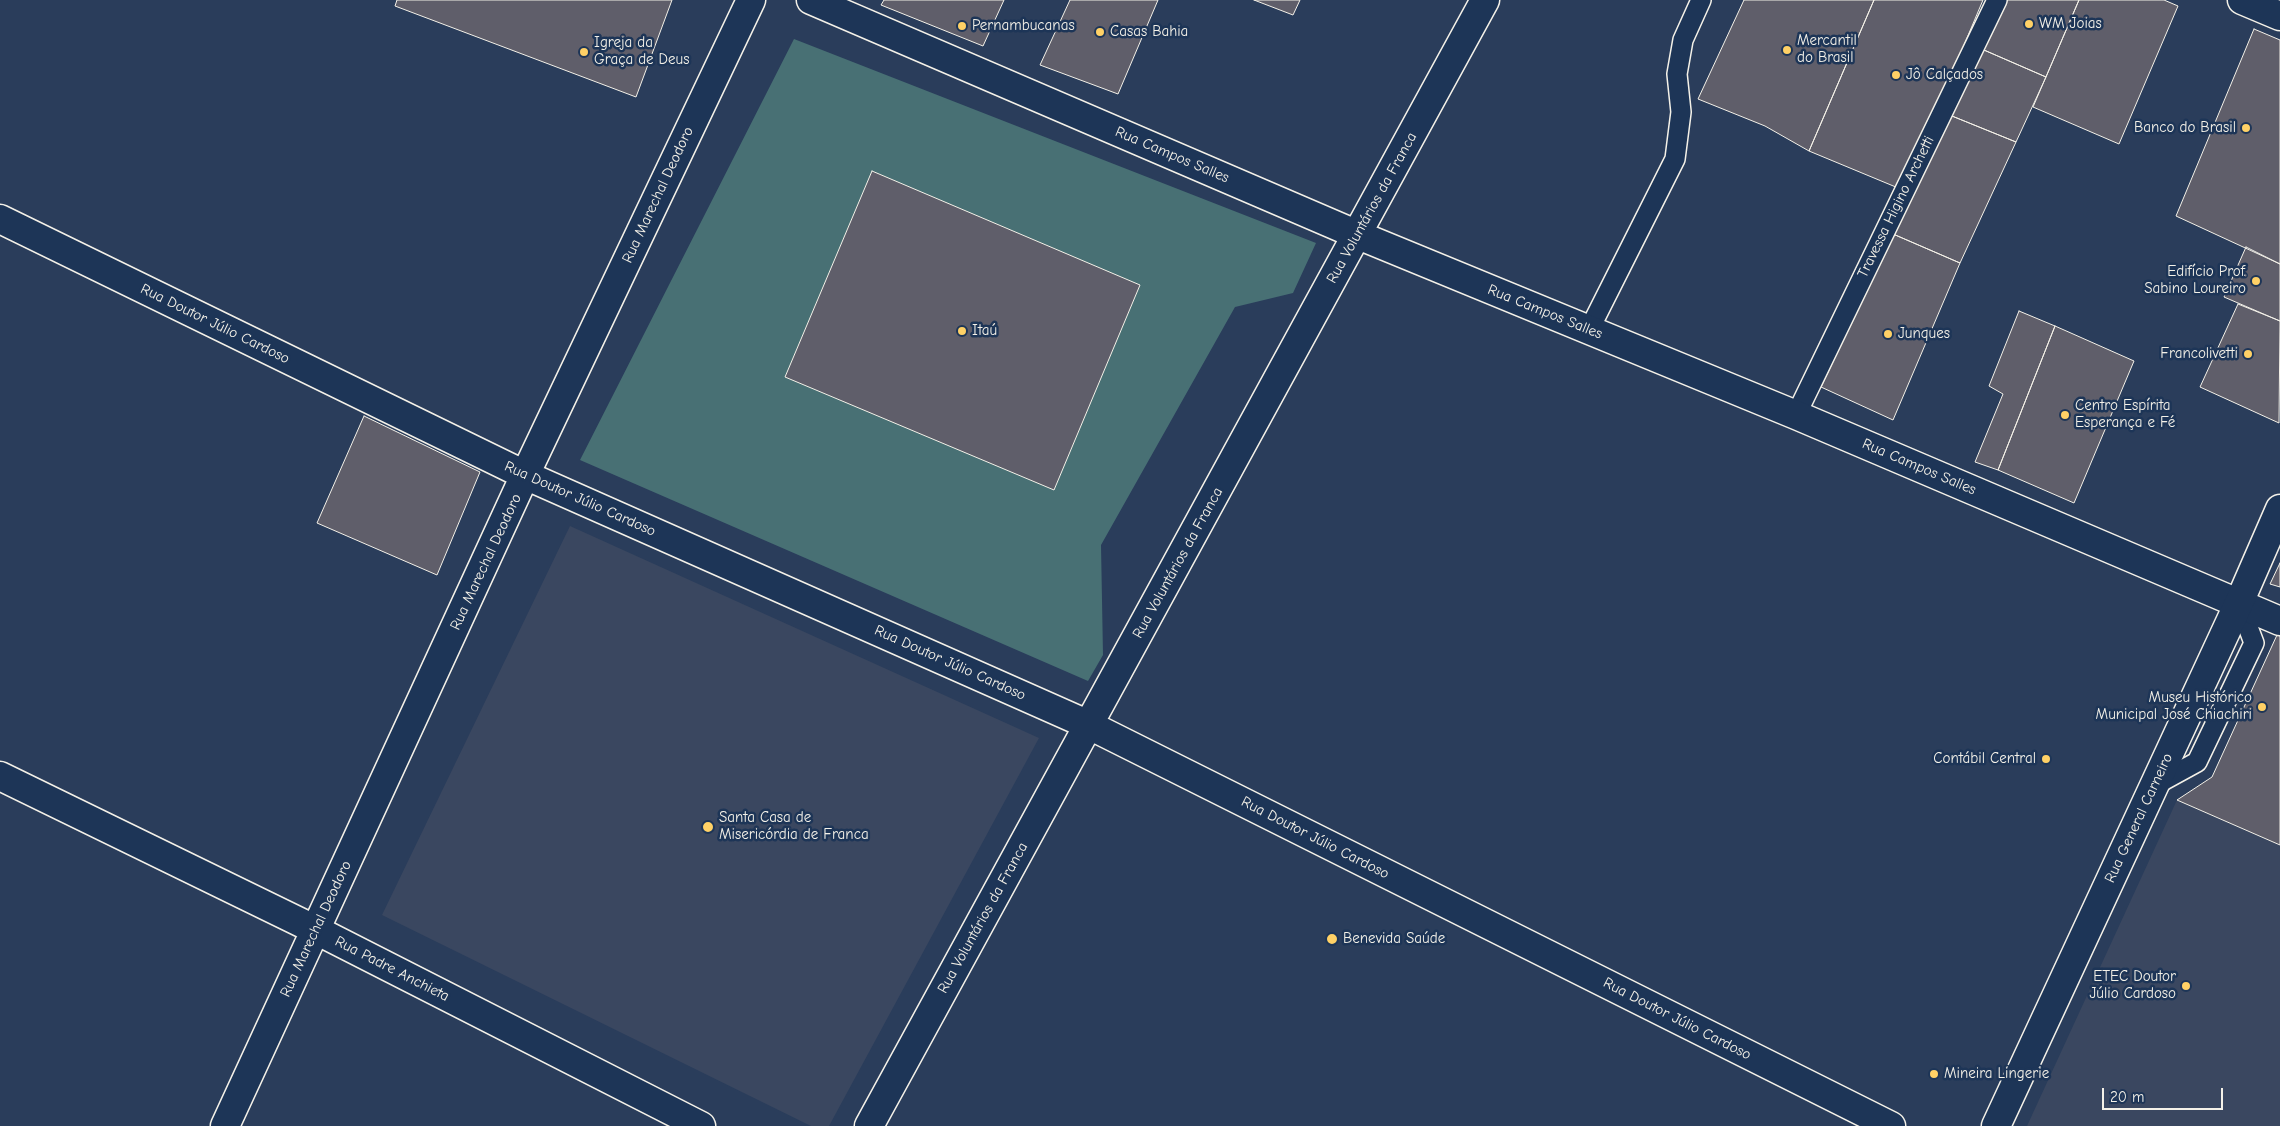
<!DOCTYPE html>
<html>
<head>
<meta charset="utf-8">
<style>
	body { margin:0 }
	#map { position:relative; width:2280px; height:1126px; overflow:hidden; background:#2a3d5b; font-family:"Comic Neue",sans-serif }
	canvas { display:block }
	.scale { position:absolute; left:2102px; top:1088px; width:121px; height:22px; box-sizing:border-box; border:2px solid #f4f1e8; border-top:0; padding-left:6px; font-size:15px; line-height:18px; white-space:nowrap; color:#f4f1e8; -webkit-text-stroke:4px #1d3557; paint-order:stroke }
</style>
</head>
<body>
<div id="map">
<canvas width="2280" height="1126"></canvas>
<div class="scale">20 m</div>
</div>
<script>
const ctx = document.querySelector('canvas').getContext('2d');
ctx.lineJoin = 'round';
function fill(path, color) { ctx.fillStyle = color; ctx.fill(path, 'evenodd'); }
const poly = rows => new Path2D(rows.map(r => 'M' + r).join(''));
function strokePath(path, color, width, dash) { ctx.strokeStyle = color; ctx.lineWidth = width; ctx.lineCap = dash ? 'butt' : 'round'; ctx.setLineDash(dash || []); ctx.stroke(path); }
function write(font, color, halo, rows, align = 'center') {
  ctx.font = font + ' "Comic Neue",sans-serif'; ctx.lineWidth = 5; ctx.setLineDash([]); ctx.textBaseline = 'middle'; ctx.strokeStyle = halo; ctx.fillStyle = color; for (const [text, x, y, turn = 0] of rows) {
    ctx.save(); ctx.translate(x, y); ctx.rotate((+turn || 0) * Math.PI / 180); ctx.textAlign = isNaN(turn) ? turn : align; if (halo) ctx.strokeText(text, 0, 0); ctx.fillText(text, 0, 0); ctx.restore();
  }
}
fill(poly([
	[570,526,1039,738,829,1126,811,1126,382,915],
	[2177,800,2280,845,2280,1126,2027,1126]
]), '#3a4760');
fill(poly([
	[794,39,1316,243,1293,293,1235,307,1101,545,1103,655,1088,681,580,460]
]), '#487074');
const building = poly([
	[397,0,672,0,636,97,395,6,397,0],
	[884,0,1004,0,983,46,881,5,884,0],
	[1070,0,1158,0,1118,94,1040,65,1070,0],
	[1254,0,1300,0,1293,15,1254,0],
	[1744,0,1874,0,1809,151,1765,126,1698,99,1744,0],
	[1874,0,1983,0,1903,190,1809,151,1874,0],
	[2000,0,2079,0,2046,77,1977,47,2000,0],
	[2079,0,2164,0,2178,6,2119,144,2033,107,2079,0],
	[2254,29,2280,40,2280,264,2176,216,2254,29],
	[1977,47,2046,77,2016,142,1947,114,1977,47],
	[1947,114,2016,142,1960,263,1893,234,1947,114],
	[872,171,1140,285,1054,490,785,377,872,171],
	[1893,234,1960,263,1893,420,1821,387,1893,234],
	[2246,247,2280,264,2280,321,2224,297,2246,247],
	[2238,304,2280,321,2279,423,2200,387,2238,304],
	[2019,311,2055,326,1998,470,1975,462,2003,394,1989,386,2019,311],
	[2055,326,2134,361,2074,503,1998,470,2055,326],
	[364,416,480,472,437,575,317,523,364,416],
	[2280,563,2280,587,2270,584,2280,563],
	[2277,635,2280,636,2280,845,2177,800,2212,777,2277,635]
]);
fill(building, '#5f5e6a');
strokePath(building, '#f4f1e8', 1);
const service = poly([
	[1589,330,1675,159,1681,112,1677,74,1683,40,1701,0],
	[1796,415,1997,0],
	[2155,785,2197,762,2254,643,2239,603]
]);
const minor = poly([
	[811,0,1358,235,1796,415,2280,621],
	[2242,0,2280,16],
	[0,219,525,475,1089,725,1891,1126],
	[0,776,316,930,701,1126],
	[225,1126,525,475,751,0],
	[869,1126,1485,0]
]);
const tertiary = poly([
	[1996,1126,2239,603,2280,509]
]);
strokePath(service, '#f4f1e8', 22);
strokePath(minor, '#f4f1e8', 31);
strokePath(tertiary, '#f4f1e8', 31);
strokePath(service, '#1d3557', 19);
strokePath(minor, '#1d3557', 28);
strokePath(tertiary, '#1d3557', 28);
for (const [x, y, r, color] of [
	[2029,24,5,"#ffd166"],
	[962,26,5,"#ffd166"],
	[1100,32,5,"#ffd166"],
	[1787,50,5,"#ffd166"],
	[584,52,5,"#ffd166"],
	[1896,75,5,"#ffd166"],
	[2246,128,5,"#ffd166"],
	[2256,281,5,"#ffd166"],
	[962,331,5,"#ffd166"],
	[1888,334,5,"#ffd166"],
	[2248,354,5,"#ffd166"],
	[2065,415,5,"#ffd166"],
	[2262,707,5,"#ffd166"],
	[2046,759,5,"#ffd166"],
	[708,827,6,"#ffd166"],
	[1332,939,6,"#ffd166"],
	[2186,986,5,"#ffd166"],
	[1934,1074,5,"#ffd166"]
]) { const dot = new Path2D(); dot.arc(x, y, r, 0, 2 * Math.PI); ctx.fillStyle = color; ctx.fill(dot); strokePath(dot, '#1d3557', 2); }
write('15px', '#f4f1e8', '#1d3557', [
	["WM Joias",2039,24],
	["Pernambucanas",972,26],
	["Casas Bahia",1110,32],
	["Mercantil",1797,41],
	["do Brasil",1797,58],
	["Igreja da",594,43],
	["Graça de Deus",594,60],
	["Jô Calçados",1906,75],
	["Banco do Brasil",2236,128,"right"],
	["Edifício Prof.",2246,272,"right"],
	["Sabino Loureiro",2246,289,"right"],
	["Itaú",972,331],
	["Junques",1898,334],
	["Francolivetti",2238,354,"right"],
	["Centro Espírita",2075,406],
	["Esperança e Fé",2075,423],
	["Museu Histórico",2252,698,"right"],
	["Municipal José Chiachiri",2252,715,"right"],
	["Contábil Central",2036,759,"right"],
	["Santa Casa de",719,818],
	["Misericórdia de Franca",719,835],
	["Benevida Saúde",1343,939],
	["ETEC Doutor",2176,977,"right"],
	["Júlio Cardoso",2176,994,"right"],
	["Mineira Lingerie",1944,1074]
], 'left');
write('15px', '#f4f1e8', '#1d3557', [
	["Rua Campos Salles",1172,155,23],
	["Rua Marechal Deodoro",658,195,-65],
	["Travessa Higino Archetti",1896,207,-64],
	["Rua Voluntários da Franca",1372,208,-61],
	["Rua Campos Salles",1545,312,22],
	["Rua Doutor Júlio Cardoso",215,324,26],
	["Rua Campos Salles",1919,467,23],
	["Rua Doutor Júlio Cardoso",580,499,24],
	["Rua Marechal Deodoro",486,562,-65],
	["Rua Voluntários da Franca",1178,563,-61],
	["Rua Doutor Júlio Cardoso",950,663,24],
	["Rua General Carneiro",2139,818,-65],
	["Rua Doutor Júlio Cardoso",1315,838,27],
	["Rua Voluntários da Franca",983,918,-61],
	["Rua Marechal Deodoro",316,929,-65],
	["Rua Padre Anchieta",392,969,27],
	["Rua Doutor Júlio Cardoso",1677,1019,27]
]);
</script>
</body>
</html>
